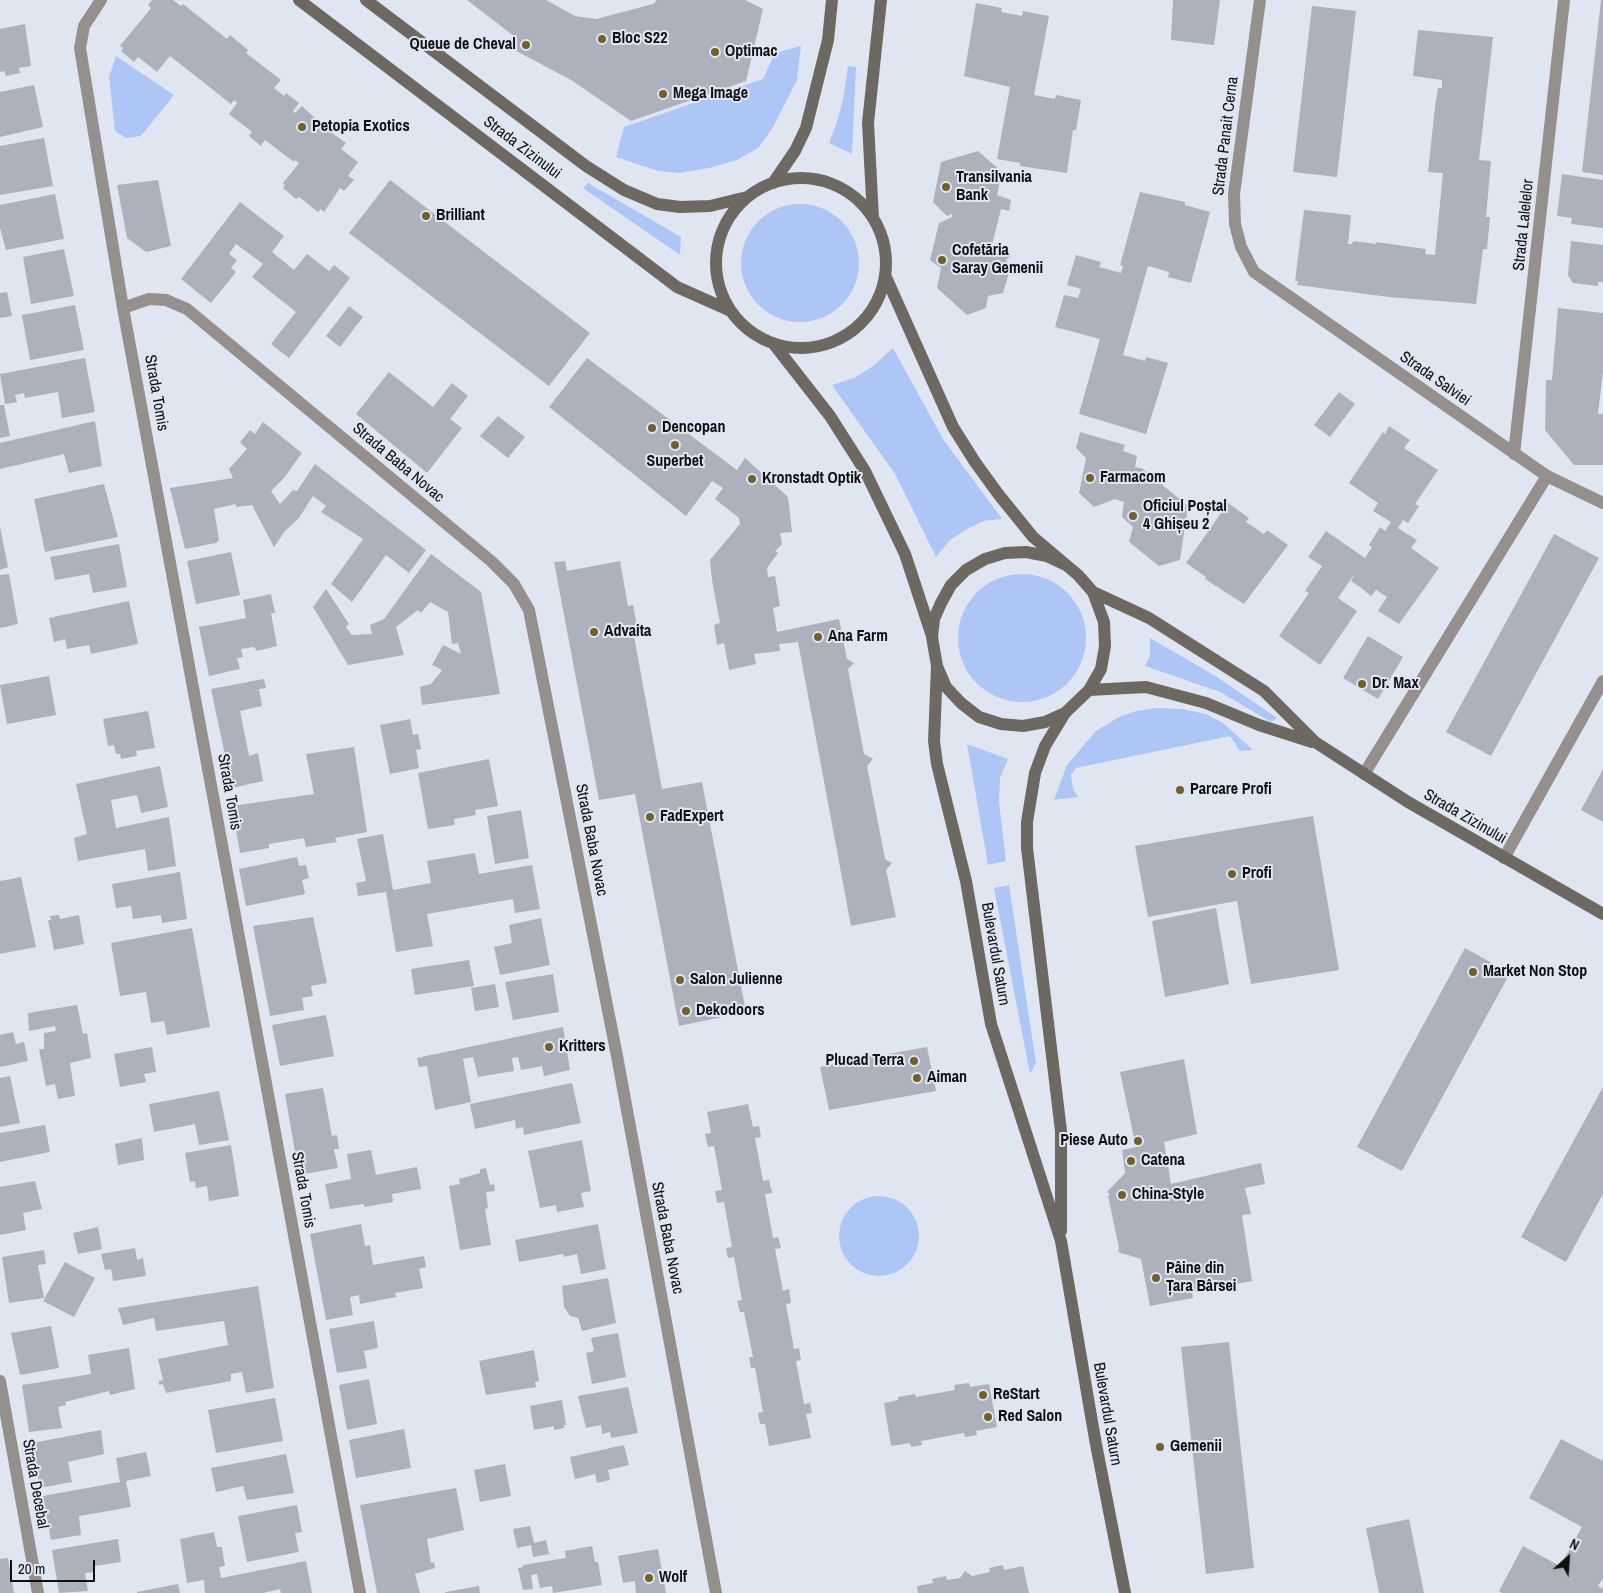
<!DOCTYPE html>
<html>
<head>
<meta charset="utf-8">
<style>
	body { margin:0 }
	#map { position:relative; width:1603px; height:1593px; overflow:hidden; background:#e0e6f1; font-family:"Archivo Narrow",sans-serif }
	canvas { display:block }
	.north { position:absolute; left:1543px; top:1533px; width:50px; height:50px; -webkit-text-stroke:4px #e0e6f1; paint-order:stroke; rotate:26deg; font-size:14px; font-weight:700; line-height:20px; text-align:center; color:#0e1013 }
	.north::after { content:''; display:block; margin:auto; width:18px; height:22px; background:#0e1013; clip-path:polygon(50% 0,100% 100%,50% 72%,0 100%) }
	.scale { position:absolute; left:10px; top:1560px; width:85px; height:22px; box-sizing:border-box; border:2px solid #0e1013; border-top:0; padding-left:6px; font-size:15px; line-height:18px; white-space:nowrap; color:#0e1013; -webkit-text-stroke:4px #e0e6f1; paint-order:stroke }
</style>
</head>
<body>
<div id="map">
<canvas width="1603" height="1593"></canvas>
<div class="north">N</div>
<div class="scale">20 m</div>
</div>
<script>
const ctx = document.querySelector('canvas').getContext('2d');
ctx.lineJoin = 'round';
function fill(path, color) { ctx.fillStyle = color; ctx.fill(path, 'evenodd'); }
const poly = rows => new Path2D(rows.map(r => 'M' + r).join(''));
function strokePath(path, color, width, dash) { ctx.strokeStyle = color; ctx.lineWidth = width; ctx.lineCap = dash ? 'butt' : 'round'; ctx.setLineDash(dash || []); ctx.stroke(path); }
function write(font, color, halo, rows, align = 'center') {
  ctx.font = font + ' "Archivo Narrow",sans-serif'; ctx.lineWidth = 4; ctx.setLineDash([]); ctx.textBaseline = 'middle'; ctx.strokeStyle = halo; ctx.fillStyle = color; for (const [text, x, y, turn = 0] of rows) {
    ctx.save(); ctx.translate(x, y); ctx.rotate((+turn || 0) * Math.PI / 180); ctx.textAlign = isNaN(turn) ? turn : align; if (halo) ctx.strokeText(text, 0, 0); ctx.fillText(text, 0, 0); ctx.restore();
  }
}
fill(poly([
	[801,46,797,80,772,129,758,148,737,160,709,168,680,173,658,171,616,157,624,127,763,79,775,53],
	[116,56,174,95,141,136,126,138,115,131,109,77],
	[848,66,856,67,852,154,829,143,836,125,843,100],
	[588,183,681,237,680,255,583,188],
	'741 263a59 59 0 1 1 118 0a59 59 0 1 1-118 0Z',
	[893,348,943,439,1002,519,983,521,967,529,950,540,936,557,895,474,832,385,854,378,873,366],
	'958 638a64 64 0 1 1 128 0a64 64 0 1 1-128 0Z',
	[1150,638,1217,677,1277,718,1271,722,1220,692,1145,666,1150,655],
	[1157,708,1182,709,1206,714,1223,723,1253,750,1240,751,1230,736,1076,768,1071,775,1073,789,1078,797,1054,800,1067,765,1096,731,1119,717,1136,711],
	[967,744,1008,759,1000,778,999,802,1006,861,988,865],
	[1009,885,1036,1063,1030,1074,994,888],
	'839 1236a40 40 0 1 1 80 0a40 40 0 1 1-80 0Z'
]), '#aec6f6');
fill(poly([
	[152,0,173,0,181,6,183,4,227,39,230,35,248,50,246,53,281,80,274,88,284,96,286,93,299,103,293,111,295,113,302,106,321,124,324,120,335,129,332,133,346,143,341,149,358,162,348,176,354,180,344,191,340,188,324,212,321,209,318,212,299,197,296,199,283,188,285,185,283,183,299,163,295,160,294,162,265,140,261,146,249,136,252,132,229,114,237,103,234,100,231,104,170,56,157,72,138,57,134,62,121,51,123,48,120,46,151,8,148,5],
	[467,0,546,0,575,16,596,19,653,4,657,0,745,0,763,9,746,81,631,121,571,80,507,46,514,36],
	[1173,0,1220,0,1214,45,1171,40],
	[1601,0,1603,0,1603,175,1582,172],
	[976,3,1002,8,1001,12,1022,16,1023,11,1049,16,1034,95,1055,99,1056,95,1081,100,1076,130,1073,130,1067,173,1020,166,1020,163,997,159,1010,87,964,76],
	[1312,6,1356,11,1337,177,1293,172],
	[25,24,31,66,19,68,20,73,6,76,4,71,0,72,0,29],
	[1418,30,1493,37,1479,160,1491,161,1486,217,1490,217,1487,249,1483,249,1476,304,1389,297,1297,285,1298,281,1295,281,1304,210,1351,215,1348,244,1352,244,1353,241,1376,244,1376,242,1426,249,1425,254,1435,255,1443,173,1428,172,1435,107,1438,88,1442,88,1442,80,1413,76],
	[34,85,43,127,0,137,0,92],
	[44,138,53,186,0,195,0,146],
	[978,151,1002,172,997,195,1011,200,1009,211,1001,209,992,245,996,249,1001,245,1011,256,1006,260,1011,266,1003,293,988,296,986,308,967,315,937,288,941,268,930,260,939,223,952,217,952,214,947,216,933,202,941,162],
	[1562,174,1603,180,1603,228,1571,224,1572,218,1557,216],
	[158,180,171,246,146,252,127,238,117,185],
	[390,180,590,333,549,386,349,233],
	[1140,192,1185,202,1185,205,1210,212,1191,283,1168,277,1169,272,1148,266,1123,355,1145,361,1146,357,1168,363,1146,434,1079,414,1100,339,1055,327,1064,295,1078,298,1081,289,1067,285,1076,255,1101,262,1099,267,1121,273,1123,266,1120,265],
	[55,194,64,239,6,250,0,228,0,205],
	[240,202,284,236,272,252,294,270,307,254,329,271,334,265,350,278,289,358,271,344,296,312,252,277,263,264,236,244,229,254,237,260,231,268,236,272,211,303,181,279],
	[1571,241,1603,245,1603,282,1598,282,1598,286,1573,283,1568,275],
	[64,249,74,296,31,304,23,257],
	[7,292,12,316,0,318,0,293],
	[75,305,84,350,30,360,22,315],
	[349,306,363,317,340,347,326,336],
	[1558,308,1603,313,1603,371,1598,414,1603,414,1603,465,1574,465,1545,430,1546,380,1552,380],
	[85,358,95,412,62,418,58,392,25,398,24,393,15,395,17,402,5,404,0,374],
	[587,358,737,470,745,458,788,497,792,532,780,533,782,544,775,551,778,553,767,568,768,577,775,576,780,606,773,608,777,632,839,619,847,659,854,663,848,669,864,754,873,759,867,766,885,859,892,863,886,870,896,917,851,926,798,642,779,644,780,651,754,654,756,664,729,670,724,643,717,645,714,625,720,623,712,580,710,560,740,524,739,518,715,499,723,488,712,481,686,516,549,407],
	[389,372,433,407,452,383,468,396,450,419,462,428,427,473,356,414],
	[1339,392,1355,404,1330,437,1314,425],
	[0,405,4,405,10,436,0,438],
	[498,416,525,437,508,458,480,436],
	[95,421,102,466,69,473,64,454,0,469,0,443],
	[263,422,302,453,284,478,271,491,280,504,293,490,297,491,315,464,426,550,409,573,386,555,352,602,331,584,363,539,321,512,326,506,313,496,299,518,285,531,274,547,252,505,236,507,236,504,214,509,219,540,216,543,185,549,170,488,233,478,229,469,247,449,240,442,250,430,255,434],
	[1389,426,1410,440,1404,448,1438,470,1415,504,1419,506,1408,523,1403,520,1398,528,1417,540,1411,548,1439,568,1399,624,1378,611,1387,597,1376,590,1371,596,1360,587,1351,581,1355,573,1338,598,1357,611,1320,665,1279,636,1309,593,1305,591,1322,566,1308,557,1326,531,1365,558,1372,547,1369,545,1380,527,1385,531,1391,522,1373,511,1378,503,1349,483,1383,432,1385,434],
	[1080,432,1125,445,1123,451,1137,456,1135,467,1143,469,1188,506,1180,560,1159,566,1129,542,1133,527,1122,517,1124,502,1115,499,1094,507,1079,493,1086,458,1076,448],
	[104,484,118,537,45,552,34,499],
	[1228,503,1249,518,1246,522,1264,534,1267,530,1288,545,1244,604,1205,579,1206,577,1186,563],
	[0,527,8,567,0,570],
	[1554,534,1599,558,1491,756,1446,732],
	[119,544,127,587,93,593,89,574,55,580,50,557],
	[231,552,240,595,196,604,187,561],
	[431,554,481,592,500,694,422,705,420,687,431,684,442,670,432,665,443,645,461,654,458,643,452,644,448,612,430,602,421,613,418,610,396,627,404,655,348,665,313,607,326,589,349,624,346,627,352,635,372,634,370,625,384,619],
	[565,561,567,571,620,561,628,606,633,605,636,621,638,635,634,636,662,789,702,782,746,1012,679,1026,635,794,599,800,554,562],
	[9,574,18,624,0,628,0,575],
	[271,594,275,613,271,613,277,646,257,651,254,647,241,649,243,657,237,658,240,669,209,676,199,627,246,618,243,600],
	[129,601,138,644,91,654,89,645,67,649,65,639,54,642,49,618],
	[1368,636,1403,657,1378,699,1343,678],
	[49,676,56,715,7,724,0,685],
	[264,679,266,688,259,689,262,706,240,711,249,756,258,753,263,781,232,788,211,689],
	[148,711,155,748,136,751,137,756,121,759,120,754,116,754,114,745,108,746,103,719],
	[410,719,413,735,418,734,421,749,416,750,419,768,390,774,380,725],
	[354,747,367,832,335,838,337,842,306,847,304,838,269,844,269,848,240,853,232,806,314,794,306,754],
	[489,759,498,806,475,810,476,815,454,819,455,825,428,829,418,773],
	[160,766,168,807,141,813,137,795,111,800,116,828,169,817,176,866,148,871,145,849,78,861,74,838,87,834,76,784],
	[1603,769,1603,822,1581,810],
	[521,810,529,858,495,864,487,816],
	[1313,816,1339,970,1251,984,1237,901,1148,917,1135,846],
	[383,834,393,890,431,883,427,861,475,853,479,874,532,865,540,909,515,913,513,899,427,914,433,946,396,952,386,892,358,896,356,883,366,881,357,839],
	[297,857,299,866,306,865,309,878,302,880,305,894,246,906,239,869],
	[180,872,187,919,162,923,161,915,133,919,131,906,116,908,112,884],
	[21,877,36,947,0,954,0,881],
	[1216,908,1229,984,1165,997,1152,921],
	[59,915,60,919,79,915,84,944,54,950,48,920,51,920,50,916],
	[313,917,327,983,311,986,313,996,302,998,304,1010,270,1016,253,926],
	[541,918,550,965,500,975,494,947,512,943,509,925],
	[192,928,210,1027,167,1035,164,1021,151,1023,146,992,120,996,111,943],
	[1465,948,1510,973,1402,1171,1357,1147],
	[469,960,474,986,415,995,411,969],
	[553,974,559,1012,513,1020,505,982],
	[495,984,499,1007,475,1011,471,988],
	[77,1005,83,1034,87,1033,91,1058,70,1063,75,1096,58,1099,55,1084,46,1086,39,1049,44,1049,44,1033,56,1031,55,1026,29,1031,28,1013],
	[326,1015,334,1056,280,1066,272,1025],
	[563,1027,570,1070,544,1076,542,1066,521,1070,518,1057,512,1058,514,1071,478,1077,473,1057,463,1059,471,1102,435,1110,427,1066,419,1067,417,1058],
	[13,1032,16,1044,24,1042,28,1061,0,1067,0,1035],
	[152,1047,156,1072,144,1074,146,1082,120,1087,114,1054],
	[927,1047,936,1091,829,1110,820,1067,861,1059,865,1051,872,1057],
	[1184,1059,1197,1134,1164,1142,1171,1184,1261,1163,1265,1184,1245,1188,1251,1214,1242,1215,1252,1281,1192,1292,1193,1298,1150,1306,1141,1259,1118,1252,1119,1248,1108,1196,1110,1194,1107,1192,1125,1173,1122,1150,1136,1147,1120,1072],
	[10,1076,20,1123,0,1127,0,1078],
	[572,1083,581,1123,524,1135,523,1127,516,1129,515,1120,475,1129,470,1104],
	[1603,1087,1603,1194,1566,1262,1521,1237],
	[323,1088,332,1136,337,1135,339,1149,334,1149,338,1168,299,1175,285,1094],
	[219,1091,229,1140,199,1145,195,1124,154,1132,149,1104],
	[748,1104,753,1127,759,1126,761,1137,755,1138,763,1181,769,1180,772,1193,765,1194,773,1238,778,1237,781,1248,775,1249,783,1291,789,1289,791,1303,786,1304,794,1349,799,1348,801,1360,796,1361,804,1404,810,1403,812,1413,806,1414,811,1438,769,1446,765,1424,760,1424,758,1413,763,1412,755,1368,751,1368,749,1357,753,1357,744,1312,740,1312,737,1301,742,1300,734,1257,728,1258,726,1248,732,1247,724,1202,717,1203,715,1191,722,1190,714,1146,708,1147,705,1134,711,1133,707,1112],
	[45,1125,50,1152,0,1162,0,1133],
	[142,1138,144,1160,118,1165,115,1144],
	[582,1140,591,1191,581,1193,584,1207,557,1212,556,1205,540,1208,528,1151],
	[231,1145,239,1196,209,1201,207,1186,196,1188,195,1181,190,1182,185,1153],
	[371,1150,376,1175,417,1167,421,1189,392,1194,393,1202,364,1207,364,1204,330,1209,325,1184,351,1179,347,1154],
	[486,1168,490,1185,494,1184,495,1191,486,1192,488,1208,485,1209,491,1245,460,1250,449,1186,460,1184,459,1179,480,1173,480,1169],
	[35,1181,42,1209,23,1213,26,1230,0,1235,0,1187],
	[361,1224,365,1246,370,1245,373,1265,424,1256,426,1267,419,1269,423,1288,395,1293,396,1297,360,1304,359,1295,350,1297,353,1315,326,1320,310,1234],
	[598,1224,606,1269,581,1274,577,1254,564,1257,563,1254,519,1262,515,1240],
	[98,1227,102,1249,78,1254,73,1233],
	[135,1248,137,1260,143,1258,146,1276,113,1281,111,1269,105,1270,101,1254],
	[44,1250,46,1264,38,1265,44,1298,9,1303,2,1257],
	[65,1262,95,1278,74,1317,43,1301],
	[608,1278,616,1323,582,1331,578,1318,570,1316,564,1307,562,1286],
	[258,1286,274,1388,246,1393,242,1372,231,1374,231,1381,166,1393,163,1384,159,1385,159,1381,163,1380,158,1359,228,1345,224,1321,156,1331,154,1318,123,1325,118,1308],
	[374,1321,378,1348,364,1351,367,1368,337,1373,329,1329],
	[51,1326,59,1368,20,1375,11,1333],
	[618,1333,626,1377,592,1384,586,1353,594,1351,591,1338],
	[1229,1342,1254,1568,1206,1574,1181,1347],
	[129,1348,135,1389,110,1395,109,1391,65,1402,66,1405,58,1407,62,1428,29,1432,22,1385,91,1374,88,1355],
	[534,1350,539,1381,535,1382,536,1387,486,1395,479,1361],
	[369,1379,377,1424,347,1430,339,1385],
	[969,1383,970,1387,989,1384,997,1427,976,1431,977,1435,965,1437,964,1433,921,1441,922,1445,911,1447,910,1443,891,1446,884,1403,898,1400,898,1397,915,1394,916,1397,955,1390,954,1385],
	[628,1387,638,1433,611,1438,610,1432,602,1434,601,1425,586,1428,578,1396],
	[275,1398,283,1441,216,1453,208,1410],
	[562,1400,566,1425,564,1425,564,1428,554,1430,554,1426,534,1430,530,1406],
	[404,1429,411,1468,356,1478,349,1440],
	[101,1430,104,1454,68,1462,72,1482,40,1488,32,1443],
	[1561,1439,1603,1461,1603,1578,1598,1586,1603,1589,1603,1593,1502,1593,1499,1591,1523,1546,1560,1566,1582,1527,1529,1498],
	[624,1445,629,1465,608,1470,610,1480,597,1483,595,1474,575,1479,570,1457],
	[146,1452,151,1476,126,1481,131,1507,79,1516,81,1535,51,1540,43,1496,120,1482,116,1458],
	[286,1454,294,1493,247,1500,243,1486,216,1492,211,1468],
	[505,1464,511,1496,480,1502,474,1470],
	[456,1488,464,1530,427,1539,431,1563,434,1562,435,1568,415,1574,420,1593,377,1593,360,1505],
	[297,1505,302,1532,295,1533,299,1552,247,1562,238,1516],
	[1409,1519,1424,1593,1379,1593,1366,1528],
	[530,1526,534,1543,546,1540,549,1554,533,1557,531,1545,517,1548,513,1529],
	[214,1532,217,1547,222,1547,224,1561,225,1566,219,1567,221,1578,306,1561,312,1593,281,1593,280,1589,263,1593,205,1593,204,1580,187,1583,180,1539],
	[118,1539,121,1562,95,1566,95,1572,85,1573,88,1591,59,1593,52,1550],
	[592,1546,595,1562,598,1562,602,1585,553,1593,552,1586,540,1588,537,1574,531,1575,533,1589,523,1590,518,1568,523,1567,523,1565,566,1558,565,1551],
	[658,1549,666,1593,636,1593,635,1581,623,1583,618,1556],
	[8,1558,14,1593,0,1593,0,1559],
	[1003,1565,1004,1570,1023,1566,1029,1593,918,1593,917,1586,933,1583,932,1579,946,1576,947,1580,960,1578,965,1571,972,1576,990,1572,989,1568],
	[178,1584,180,1593,137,1593,137,1592],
	[479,1586,480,1593,445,1593,445,1592]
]), '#acb1bb');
strokePath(poly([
	[101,0,84,26,80,48,123,308,360,1593],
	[1260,0,1234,194,1235,224,1241,247,1254,272,1547,476,1603,503],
	[123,308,149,299,166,300,187,309,491,561,514,584,529,610,617,1056,716,1593],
	[1514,454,1564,0],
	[1364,774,1547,476],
	[1504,858,1603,681],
	[0,1381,38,1593]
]), '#95908d', 12);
strokePath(poly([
	[299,0,677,287,731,311],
	[366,0,586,166,624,190,657,204,680,207,710,206,747,197],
	'716 263a85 85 0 1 1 170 0a85 85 0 1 1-170 0Z',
	[773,183,795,151,806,128,828,40,832,0],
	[873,218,868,123,881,0],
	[885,275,953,427,975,462,999,495,1033,537,1078,575,1086,584,1093,592,1104,622,1105,646,1101,669,1089,690,1065,713,1045,722,1023,726,1001,724,979,717,961,703,946,687,937,666,932,637,934,619,941,603,951,585,966,570,985,559,1005,553,1026,552,1047,556,1066,565],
	[773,343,830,416,865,471,905,554,931,633],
	[1093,592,1149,618,1264,691,1315,742,1408,802,1603,914],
	[937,666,934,741,937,764,966,881,991,1024,1061,1241,1095,1439,1125,1593],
	[1089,690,1146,687,1206,703,1259,725,1312,742],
	[1061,1231,1061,1131,1027,848,1027,822,1035,773,1045,746,1065,713]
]), '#6e6863', 12);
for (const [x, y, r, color] of [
	[602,39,5,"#6f602e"],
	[526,45,5,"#6f602e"],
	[715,52,5,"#6f602e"],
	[663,94,5,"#6f602e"],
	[302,127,5,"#6f602e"],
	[946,187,5,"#6f602e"],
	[426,216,5,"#6f602e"],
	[942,260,5,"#6f602e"],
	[652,428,5,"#6f602e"],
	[675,445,5,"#6f602e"],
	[1090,478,5,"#6f602e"],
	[752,479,5,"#6f602e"],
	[1133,516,5,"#6f602e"],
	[594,632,5,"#6f602e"],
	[818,637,5,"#6f602e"],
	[1362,684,5,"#6f602e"],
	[1180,790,5,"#6f602e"],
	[650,817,5,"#6f602e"],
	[1232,874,5,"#6f602e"],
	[1473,972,5,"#6f602e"],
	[680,980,5,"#6f602e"],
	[686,1011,5,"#6f602e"],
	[549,1047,5,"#6f602e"],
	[914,1061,5,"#6f602e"],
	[917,1078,5,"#6f602e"],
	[1138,1141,5,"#6f602e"],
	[1131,1161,5,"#6f602e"],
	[1122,1195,5,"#6f602e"],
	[1156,1278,5,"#6f602e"],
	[983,1395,5,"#6f602e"],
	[988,1417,5,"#6f602e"],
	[1160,1447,5,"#6f602e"],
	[649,1578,5,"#6f602e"]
]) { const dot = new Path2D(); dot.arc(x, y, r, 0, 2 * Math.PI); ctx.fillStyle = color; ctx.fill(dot); strokePath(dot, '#e0e6f1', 2); }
write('bold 16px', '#0e1013', '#e0e6f1', [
	["Bloc S22",612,39],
	["Queue de Cheval",516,45,"right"],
	["Optimac",725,52],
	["Mega Image",673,94],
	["Petopia Exotics",312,127],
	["Transilvania",956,178],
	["Bank",956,196],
	["Brilliant",436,216],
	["Cofetăria",952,251],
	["Saray Gemenii",952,269],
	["Dencopan",662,428],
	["Superbet",675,462,"center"],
	["Farmacom",1100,478],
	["Kronstadt Optik",762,479],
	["Oficiul Poștal",1143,507],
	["4 Ghișeu 2",1143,525],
	["Advaita",604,632],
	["Ana Farm",828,637],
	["Dr. Max",1372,684],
	["Parcare Profi",1190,790],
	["FadExpert",660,817],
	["Profi",1242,874],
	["Market Non Stop",1483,972],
	["Salon Julienne",690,980],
	["Dekodoors",696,1011],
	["Kritters",559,1047],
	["Plucad Terra",904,1061,"right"],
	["Aiman",927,1078],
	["Piese Auto",1128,1141,"right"],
	["Catena",1141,1161],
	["China-Style",1132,1195],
	["Pâine din",1166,1269],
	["Țara Bârsei",1166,1287],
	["ReStart",993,1395],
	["Red Salon",998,1417],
	["Gemenii",1170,1447],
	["Wolf",659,1578]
], 'left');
write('16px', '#0e1013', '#e0e6f1', [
	["Strada Panait Cerna",1226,136,-83],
	["Strada Zizinului",522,148,37],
	["Strada Lalelelor",1524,225,-84],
	["Strada Salviei",1435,379,35],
	["Strada Tomis",156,393,80],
	["Strada Baba Novac",398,463,40],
	["Strada Tomis",229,792,80],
	["Strada Zizinului",1465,817,30],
	["Strada Baba Novac",591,840,79],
	["Bulevardul Saturn",995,954,80],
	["Strada Tomis",303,1190,80],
	["Strada Baba Novac",667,1238,79],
	["Bulevardul Saturn",1107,1414,80],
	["Strada Decebal",35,1484,80]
]);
</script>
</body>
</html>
